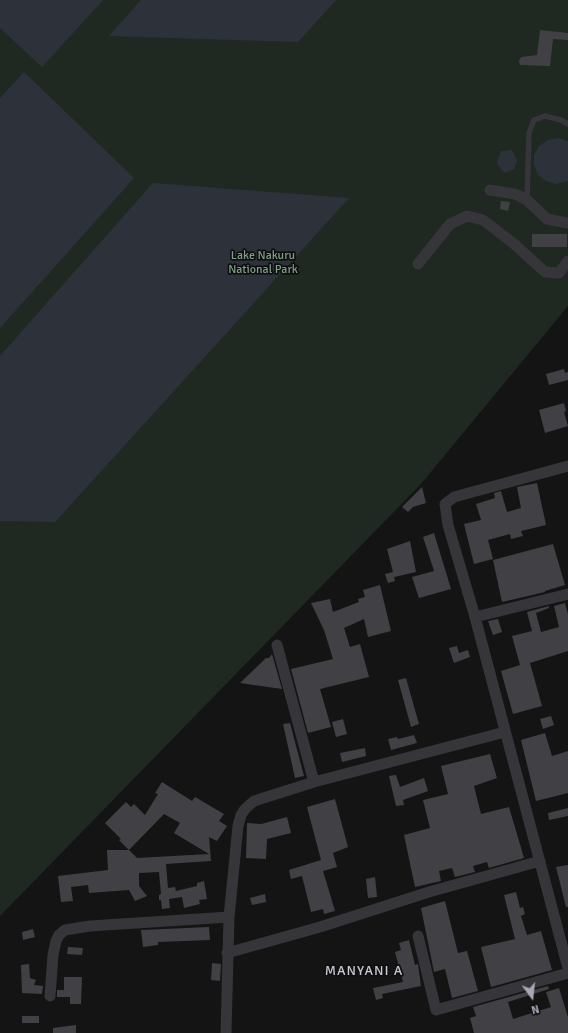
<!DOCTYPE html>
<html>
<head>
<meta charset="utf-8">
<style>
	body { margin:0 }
	#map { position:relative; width:568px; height:1033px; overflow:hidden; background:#141415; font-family:Signika,sans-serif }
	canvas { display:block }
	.north { position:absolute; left:512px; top:977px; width:40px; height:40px; -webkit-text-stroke:3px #0f0f10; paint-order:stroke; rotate:165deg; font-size:11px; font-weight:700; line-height:16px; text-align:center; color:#a7a8b5 }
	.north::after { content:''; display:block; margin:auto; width:14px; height:18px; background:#a7a8b5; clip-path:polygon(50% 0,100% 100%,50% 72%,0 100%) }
</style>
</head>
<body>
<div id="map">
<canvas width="568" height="1033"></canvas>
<div class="north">N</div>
</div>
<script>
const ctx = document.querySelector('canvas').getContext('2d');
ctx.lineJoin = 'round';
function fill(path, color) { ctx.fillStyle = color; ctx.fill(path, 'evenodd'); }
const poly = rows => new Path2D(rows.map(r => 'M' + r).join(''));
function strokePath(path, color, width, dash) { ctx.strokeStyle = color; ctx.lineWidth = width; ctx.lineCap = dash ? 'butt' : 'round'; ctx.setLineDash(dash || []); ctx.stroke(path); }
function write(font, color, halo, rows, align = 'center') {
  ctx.font = font + ' Signika,sans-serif'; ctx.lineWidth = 3.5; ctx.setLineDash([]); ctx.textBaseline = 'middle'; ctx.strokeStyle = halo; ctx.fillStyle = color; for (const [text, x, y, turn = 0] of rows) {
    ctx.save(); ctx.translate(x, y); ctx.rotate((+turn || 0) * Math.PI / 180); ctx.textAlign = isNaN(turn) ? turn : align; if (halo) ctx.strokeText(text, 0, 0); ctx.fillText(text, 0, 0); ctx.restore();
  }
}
fill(poly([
	[0,0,568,0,568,306,421,484,0,916]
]), '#202822');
fill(poly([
	[0,0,103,0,42,67,0,28],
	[141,0,336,0,298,42,109,36],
	[24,72,134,178,0,328,0,98],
	[558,138,568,141,568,181,556,184,546,181,538,175,534,165,534,155,539,146,548,140],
	[512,150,517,160,514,169,504,173,497,163,501,151],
	[153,183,349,198,55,522,0,521,0,356]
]), '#2d323a');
fill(poly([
	[540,30,568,33,568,40,553,39,550,66,520,65,519,61,521,57,537,55],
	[501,201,510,202,508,211,500,209],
	[532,234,567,234,567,247,532,247],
	[564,369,565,373,568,372,568,380,549,385,546,374],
	[564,403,566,411,564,412,568,426,545,433,539,410],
	[537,483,546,525,521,531,523,536,511,539,510,534,488,540,493,559,474,564,464,524,481,520,476,504,495,498,494,493,501,491,507,512,521,508,517,487],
	[422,487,426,503,413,507,408,512,402,507],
	[434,533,451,589,419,598,412,577,434,571,423,537],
	[410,541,416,572,394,577,395,581,388,583,385,574,393,572,387,549],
	[553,544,565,585,545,591,545,592,502,602,493,560],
	[380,585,391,631,368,637,364,619,344,628,350,647,360,644,369,677,320,689,331,727,308,733,291,669,333,659,324,630,311,603,330,599,333,612,359,602,358,599,365,597,363,590],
	[565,603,568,614,568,651,530,663,542,706,513,714,501,671,520,665,512,636,532,631,527,612,549,606,549,608,536,613,541,632,559,627,554,606],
	[498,619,502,632,493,635,488,621],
	[457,646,459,653,468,650,470,657,454,663,449,648],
	[272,654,282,689,240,683,266,658,269,658],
	[406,678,419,724,411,727,398,680],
	[551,716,554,725,543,729,540,719],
	[343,719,347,734,336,737,332,722],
	[290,723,304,776,295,778,283,724],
	[545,733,552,756,568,751,568,793,536,801,521,740],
	[414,735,417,743,391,750,388,739,397,737,398,739],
	[365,748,366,756,342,762,340,753],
	[490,754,497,778,474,786,481,814,509,807,524,858,489,868,487,862,473,866,475,872,455,877,452,868,439,871,441,881,415,887,404,835,430,828,423,800,448,794,441,766],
	[396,775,400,787,424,778,428,791,403,800,404,805,396,806,389,776],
	[162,782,192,801,195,797,224,814,219,821,227,826,217,841,209,837,211,861,166,864,168,888,175,887,176,891,197,886,197,883,204,881,207,899,199,900,200,904,184,908,182,897,169,899,170,908,162,909,161,900,159,900,159,895,161,894,159,872,139,873,139,886,147,896,135,901,129,890,89,893,88,885,71,887,73,901,61,902,58,876,108,870,107,850,129,850,137,858,209,854,174,833,180,823,164,814,129,850,119,840,121,839,105,823,126,802,131,807,134,804,145,815,158,794,155,793],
	[335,799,348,847,333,853,337,867,323,871,335,911,324,914,323,909,311,912,302,876,291,879,289,870,321,860,307,807],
	[568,808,568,816,549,820,548,813],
	[287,817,291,833,267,839,266,859,246,858,247,823,261,824],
	[568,865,568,907,566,907,556,867],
	[375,877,377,897,368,898,366,879],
	[516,892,520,908,523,907,525,914,521,916,527,935,541,931,552,970,491,987,481,947,515,939,504,895],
	[265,894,266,902,252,905,250,898],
	[445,901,458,953,467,951,478,991,452,998,445,969,434,972,421,908],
	[209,927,210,940,158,942,158,945,143,947,141,930],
	[33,929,35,937,23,940,22,932],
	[409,940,415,965,418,964,421,986,382,994,383,998,376,1000,373,988,403,982,395,952,401,950,399,943],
	[68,947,83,948,82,955,67,954],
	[212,963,221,964,220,981,211,980],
	[29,964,30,978,36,980,34,985,43,986,42,994,22,993,21,965],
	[64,977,82,977,81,1004,70,1004,70,997,57,997,57,990,64,990],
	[548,986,549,989,508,1002,513,1019,551,1007,546,992,559,988,568,1017,568,1033,474,1033,470,1018,476,1016,473,1007],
	[22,1016,39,1016,39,1023,22,1023],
	[76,1025,76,1033,53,1033,53,1028]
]), '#414145');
strokePath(poly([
	[527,200,529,133,534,120,545,116,561,120,568,124]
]), '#35353a', 5.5);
strokePath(poly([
	[490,190,515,194,527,200,547,219,568,223],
	[418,264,450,224,467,216,483,220,513,243,545,272,559,273,568,261],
	[568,466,454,497,445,504,448,525,475,617,568,968],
	[475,617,568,594],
	[277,645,314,782],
	[418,936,436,1010,568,973],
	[227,953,320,927,429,892,540,861],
	[50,996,53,955,56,941,59,935,65,930,90,926,229,917],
	[226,1033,229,917,238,826,241,815,245,809,254,801,314,782,505,732]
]), '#35353a', 11);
write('12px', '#7f9e87', '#0f0f10', [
	["Lake Nakuru",263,256],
	["National Park",263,270]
]);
ctx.letterSpacing = '1px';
write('14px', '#c7c8d1', '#0f0f10', [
	["MANYANI A",364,971]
]);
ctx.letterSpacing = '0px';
</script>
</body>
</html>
